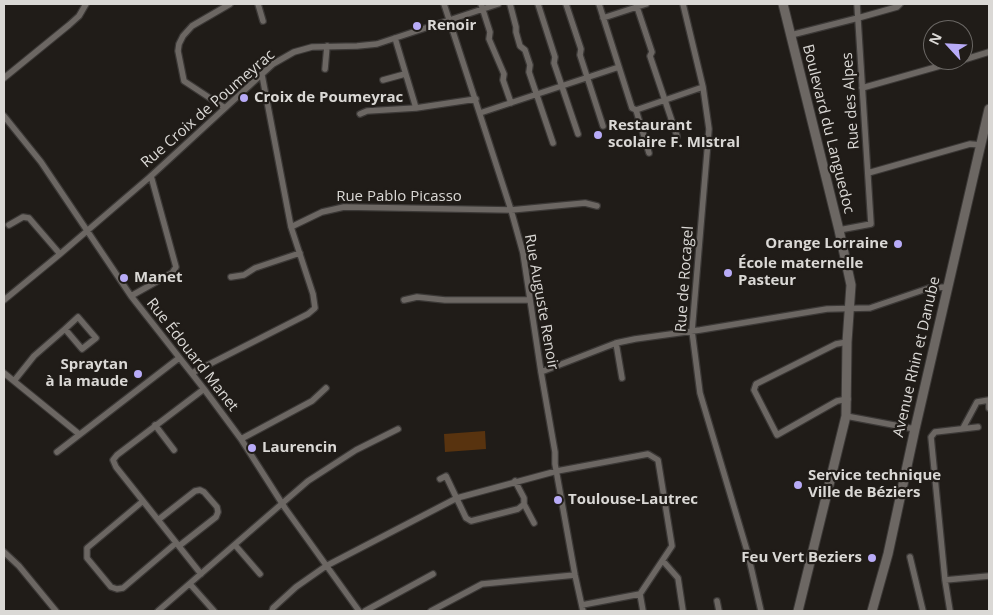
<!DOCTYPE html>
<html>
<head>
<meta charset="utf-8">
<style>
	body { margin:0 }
	#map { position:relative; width:993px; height:615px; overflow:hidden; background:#201c18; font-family:"Open Sans",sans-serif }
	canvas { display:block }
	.frame { position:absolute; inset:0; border:5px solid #dad8d5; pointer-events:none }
	.north { position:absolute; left:923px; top:20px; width:50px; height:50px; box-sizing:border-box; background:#201c18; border:1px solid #6a6764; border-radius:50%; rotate:295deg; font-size:14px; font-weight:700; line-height:20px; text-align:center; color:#dad8d5 }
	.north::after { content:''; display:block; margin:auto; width:18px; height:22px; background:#b8abf7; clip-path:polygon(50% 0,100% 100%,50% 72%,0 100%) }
</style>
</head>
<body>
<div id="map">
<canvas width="993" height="615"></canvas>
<div class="frame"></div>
<div class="north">N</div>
</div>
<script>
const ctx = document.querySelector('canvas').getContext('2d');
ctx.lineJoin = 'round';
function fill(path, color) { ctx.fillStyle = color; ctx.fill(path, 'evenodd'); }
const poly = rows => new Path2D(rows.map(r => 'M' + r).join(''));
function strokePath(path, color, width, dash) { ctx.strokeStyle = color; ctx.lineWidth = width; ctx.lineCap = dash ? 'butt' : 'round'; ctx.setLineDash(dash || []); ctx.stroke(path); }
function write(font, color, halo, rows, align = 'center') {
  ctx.font = font + ' "Open Sans",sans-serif'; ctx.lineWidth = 4.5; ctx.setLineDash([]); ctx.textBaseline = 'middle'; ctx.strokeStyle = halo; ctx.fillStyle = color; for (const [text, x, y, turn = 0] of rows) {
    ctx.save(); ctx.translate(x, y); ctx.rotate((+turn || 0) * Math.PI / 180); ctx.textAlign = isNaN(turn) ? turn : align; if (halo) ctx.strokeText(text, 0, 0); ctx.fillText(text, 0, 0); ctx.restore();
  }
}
fill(poly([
	[485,431,486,449,445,452,444,434]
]), '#58330f');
const street = poly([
	[258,4,263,21],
	[444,4,511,210,523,253,541,372,555,452,555,464,575,575,583,611],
	[481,4,490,32,489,39,504,74,503,80,511,103],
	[510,4,516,27,516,32,520,46,525,50,530,65,529,72,553,143],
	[538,4,555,57,554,63,578,134],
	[566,4,581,49,580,55,603,126],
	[599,4,632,108,636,110,649,153],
	[636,4,652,52,650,56,677,136],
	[683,4,703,87,709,129,692,331,700,393,748,554,761,611],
	[603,18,646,4],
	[791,35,858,18,897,7,900,4],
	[395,38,416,108,476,99],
	[963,60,989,52],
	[325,69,327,46],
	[4,78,69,25,79,16,86,4],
	[383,80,405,74],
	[862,88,961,60],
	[225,108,184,81,178,51,179,44,183,36,192,26,230,4],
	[636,110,703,87],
	[480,113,619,67],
	[360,114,367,111,416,108],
	[4,116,41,162,131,296,204,389,241,439,285,508,359,611],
	[868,173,970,144,981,145],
	[9,225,23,217,29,218,60,254],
	[291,227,322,212,344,207,511,210,585,203,597,206],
	[839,230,871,224,857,4],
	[231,277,244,275,255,268,300,253],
	[131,296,172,273,176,267,151,176],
	[4,300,60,254,151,176,273,64,294,52,312,47,357,46,377,44,498,4],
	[404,300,417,297,445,300,530,300],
	[847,342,836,344,756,384,754,390,777,435,837,401,848,399],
	[616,343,622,378],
	[541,372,616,343,635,339,700,330,827,309,870,308,929,288,947,287],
	[4,373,79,434],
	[192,373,308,314,315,308,313,294,291,227,262,75],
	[14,381,34,356,65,329,82,349,96,338,78,317,65,329],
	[989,400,989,408],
	[846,416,915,429],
	[155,425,174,450],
	[963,428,977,402,989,400],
	[241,439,312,401,326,388],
	[57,452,179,358],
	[440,479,446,476,466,518,471,521,518,509,524,504],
	[515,481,524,498,524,504,534,523],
	[143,501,87,548,87,558,111,587,117,589,123,588,176,543],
	[158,520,195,491,200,490,204,492,217,507,218,512,216,517,179,546],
	[235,545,260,574],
	[4,552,19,566,56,611],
	[910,557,923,611],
	[663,561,678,578,683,611],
	[201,574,116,467,113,460,117,455,204,389],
	[945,580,989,576],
	[190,584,214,611],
	[640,594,643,611],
	[717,601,719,611],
	[158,611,308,481,356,450,398,429],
	[272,611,273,608,296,587,326,566,457,498,557,471,648,454,658,460,672,546,640,594,582,605],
	[365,611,433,574],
	[431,611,482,584,575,575],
	[950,611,945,580,931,437,935,432,978,427]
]);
const secondary = poly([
	[783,4,839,230,851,285,847,342,846,416,798,611],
	[872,611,888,554,915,429,989,109]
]);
strokePath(street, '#3b3836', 8);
strokePath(secondary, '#3b3836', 11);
strokePath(street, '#6c6763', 5.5);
strokePath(secondary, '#6c6763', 9);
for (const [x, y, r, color] of [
	[417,26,5,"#b8abf7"],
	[244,98,5,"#b8abf7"],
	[598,135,5,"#b8abf7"],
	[898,244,5,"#b8abf7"],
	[728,273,5,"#b8abf7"],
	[124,278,5,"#b8abf7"],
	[138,374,5,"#b8abf7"],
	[252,448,5,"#b8abf7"],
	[798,485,5,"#b8abf7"],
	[558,500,5,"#b8abf7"],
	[872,558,5,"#b8abf7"]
]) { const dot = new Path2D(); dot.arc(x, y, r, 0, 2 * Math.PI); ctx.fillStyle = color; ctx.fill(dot); strokePath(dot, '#201c18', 2); }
write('bold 15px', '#dad8d5', '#201c18', [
	["Renoir",427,26],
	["Croix de Poumeyrac",254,98],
	["Restaurant",608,126],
	["scolaire F. MIstral",608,143],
	["Orange Lorraine",888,244,"right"],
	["École maternelle",738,264],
	["Pasteur",738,281],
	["Manet",134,278],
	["Spraytan",128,365,"right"],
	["à la maude",128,382,"right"],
	["Laurencin",262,448],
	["Service technique",808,476],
	["Ville de Béziers",808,493],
	["Toulouse-Lautrec",568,500],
	["Feu Vert Beziers",862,558,"right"]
], 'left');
write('15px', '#dad8d5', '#201c18', [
	["Rue des Alpes",851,101,-94],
	["Rue Croix de Poumeyrac",208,109,-41],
	["Boulevard du Languedoc",828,129,76],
	["Rue Pablo Picasso",399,197],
	["Rue de Rocagel",685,279,-86],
	["Rue Auguste Renoir",541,302,80],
	["Rue Édouard Manet",192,355,52],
	["Avenue Rhin et Danube",917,357,-77]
]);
</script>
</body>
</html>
